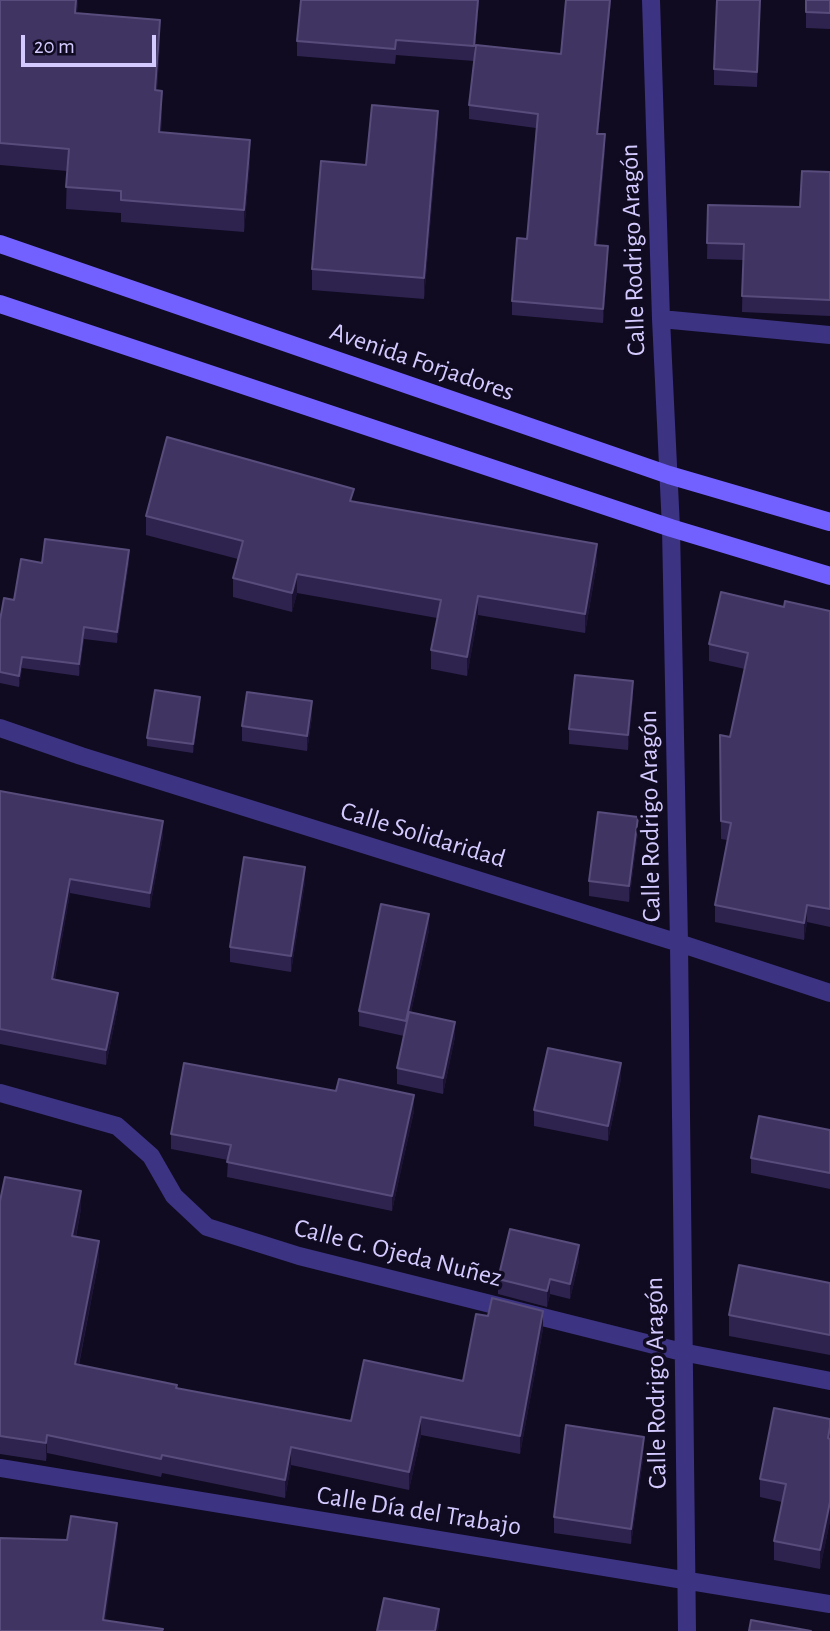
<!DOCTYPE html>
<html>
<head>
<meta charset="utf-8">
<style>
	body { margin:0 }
	#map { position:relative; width:830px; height:1631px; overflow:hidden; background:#100b20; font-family:"Alegreya Sans",sans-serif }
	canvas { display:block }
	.scale { position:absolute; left:21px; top:35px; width:135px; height:32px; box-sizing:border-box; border:4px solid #d4caff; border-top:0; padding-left:9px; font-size:21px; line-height:24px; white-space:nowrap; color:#d4caff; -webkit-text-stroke:5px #100b20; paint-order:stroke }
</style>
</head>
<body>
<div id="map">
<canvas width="830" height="1631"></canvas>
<div class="scale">20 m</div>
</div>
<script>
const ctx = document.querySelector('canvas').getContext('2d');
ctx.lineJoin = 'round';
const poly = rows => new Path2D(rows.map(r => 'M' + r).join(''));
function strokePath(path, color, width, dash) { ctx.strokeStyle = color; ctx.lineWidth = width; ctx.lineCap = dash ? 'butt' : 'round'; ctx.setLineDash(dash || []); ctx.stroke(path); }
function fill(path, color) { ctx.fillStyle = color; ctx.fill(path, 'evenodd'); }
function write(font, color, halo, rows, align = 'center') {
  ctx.font = font + ' "Alegreya Sans",sans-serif'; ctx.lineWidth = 7; ctx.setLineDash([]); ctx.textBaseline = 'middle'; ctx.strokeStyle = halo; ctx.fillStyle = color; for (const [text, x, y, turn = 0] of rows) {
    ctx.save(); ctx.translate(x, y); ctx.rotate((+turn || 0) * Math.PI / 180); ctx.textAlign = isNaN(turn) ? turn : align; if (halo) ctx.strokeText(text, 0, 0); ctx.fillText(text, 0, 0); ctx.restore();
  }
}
strokePath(poly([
	[651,0,661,319,671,528,679,943,687,1631],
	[661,319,830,335],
	[0,728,81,756,679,943,830,993],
	[0,1093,117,1126,151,1156,174,1196,207,1227,299,1256,682,1352,830,1381],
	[0,1468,830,1604]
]), '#3c3382', 18);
strokePath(poly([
	[0,244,669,475,830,522],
	[0,304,671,528,830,576]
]), '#7261ff', 18);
fill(poly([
	[0,0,78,0,77,13,160,42,157,90,162,113,161,133,250,162,244,232,121,222,121,213,66,209,67,171,0,165],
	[301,0,479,0,474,61,396,55,395,64,297,56,297,41],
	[611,0,598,134,605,149,597,245,608,260,603,323,512,315,512,301,527,239,536,128,469,119,469,105,561,54],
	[760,0,757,87,714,85,714,69],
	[806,0,830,0,830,29,806,28],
	[438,132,424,299,312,290,312,269],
	[830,172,830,316,742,312,743,260,707,259,708,205,800,207],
	[354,502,597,563,585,633,478,615,467,676,431,669,431,650,437,618,297,593,292,612,233,597,233,578,238,559,146,535,146,516],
	[129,562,117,643,84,639,79,676,22,668,19,687,0,683,0,620,42,563],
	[784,607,830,611,830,927,807,922,804,940,715,922,715,905,727,840,721,839,720,735,730,737,745,669,709,661,709,644],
	[633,696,628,750,569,744,569,729],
	[200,705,193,753,147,746,147,738],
	[312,717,307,751,242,741,242,726],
	[0,794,163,836,150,908,70,893,55,979,118,1007,106,1065,0,1044],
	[638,832,629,902,589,896,589,881],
	[305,882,291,972,230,962,230,947],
	[429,930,411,1012,455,1037,443,1094,397,1084,397,1068,404,1036,359,1026,359,1011],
	[621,1079,608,1141,534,1126,534,1110],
	[414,1111,392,1211,227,1177,228,1160,171,1149,171,1134],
	[830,1130,830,1189,751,1173,751,1158],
	[0,1201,81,1209,76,1237,99,1259,79,1365,177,1388,351,1421,463,1381,543,1329,520,1454,421,1435,409,1490,291,1465,285,1498,162,1473,161,1477,47,1453,46,1461,0,1454],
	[579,1261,570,1299,550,1294,547,1307,498,1294,498,1279],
	[830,1283,830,1355,729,1336,729,1315],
	[830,1419,830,1521,820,1569,774,1560,774,1541,782,1502,760,1497,760,1479],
	[644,1452,631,1544,554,1533,554,1517]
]), '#2e234f');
fill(poly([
	[76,0,78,0,75,35,75,13],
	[478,0,479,0,474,61,474,46],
	[610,0,611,0,597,148,597,134],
	[160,20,160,42,155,112,155,90],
	[162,91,162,113,159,154,159,132],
	[438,111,438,132,424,299,424,278],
	[605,134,605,149,595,259,595,245],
	[250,140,250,162,244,232,244,210],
	[608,246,608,260,603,323,603,309],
	[597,544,597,563,585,633,585,614],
	[129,550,129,562,117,643,117,632],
	[297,574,297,593,292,612,292,593],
	[478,596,478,615,467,676,467,657],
	[84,627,84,639,79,676,79,664],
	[22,657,22,668,19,687,19,676],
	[633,681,633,696,628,750,628,735],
	[200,697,200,705,193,753,193,744],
	[312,701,312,717,307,751,307,736],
	[638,817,638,832,629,902,629,886],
	[163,821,163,836,150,908,150,893],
	[305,867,305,882,291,972,291,956],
	[70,879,70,893,52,994,52,979],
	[807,905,807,922,804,940,804,923],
	[429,914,429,930,406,1036,406,1021],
	[118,993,118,1007,106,1065,106,1050],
	[455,1022,455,1037,443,1094,443,1078],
	[621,1063,621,1079,608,1141,608,1126],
	[414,1095,414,1111,392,1211,392,1196],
	[81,1191,81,1209,72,1255,72,1236],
	[99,1241,99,1259,75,1383,75,1364],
	[579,1245,579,1261,570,1299,570,1284],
	[550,1279,550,1294,547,1307,547,1291],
	[543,1311,543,1329,520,1454,520,1436],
	[421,1417,421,1435,409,1490,409,1472],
	[47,1435,47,1453,46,1461,46,1443],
	[644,1437,644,1452,631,1544,631,1529],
	[291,1447,291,1465,285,1498,285,1480],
	[830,1502,830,1521,820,1569,820,1550],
	[117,1523,117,1540,104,1631,103,1620],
	[439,1609,439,1627,438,1631,435,1631]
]), '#1b1234');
const building = poly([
	[0,0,76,0,75,13,160,20,155,90,162,91,159,132,250,140,244,210,121,200,121,191,66,187,69,149,0,143,0,0],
	[301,0,478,0,474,46,396,40,395,49,297,41,301,0],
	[566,0,610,0,597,134,605,134,595,245,608,246,603,309,512,301,517,238,527,239,538,114,469,105,476,45,561,54,566,0],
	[717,0,760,0,757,72,714,69,717,0],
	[806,0,830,0,830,13,806,12,806,0],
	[372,105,438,111,424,278,312,269,321,161,366,165,372,105],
	[802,171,830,172,830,300,742,296,744,244,707,243,708,205,800,207,802,171],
	[167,437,354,489,350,501,597,544,585,614,478,596,467,657,431,650,441,600,297,574,292,593,233,578,243,541,146,516,167,437],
	[45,539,129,550,117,632,84,627,79,664,22,657,19,676,0,672,0,620,4,598,14,600,21,559,42,563,45,539],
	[721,592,784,607,785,601,830,611,830,909,807,905,804,923,715,905,731,823,721,821,720,735,730,737,748,653,709,644,721,592],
	[575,675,633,681,628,735,569,729,575,675],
	[155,690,200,697,193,744,147,738,155,690],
	[247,692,312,701,307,736,242,726,247,692],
	[0,791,163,821,150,893,70,879,52,979,118,993,106,1050,0,1029,0,791],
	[598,812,638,817,629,886,589,881,598,812],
	[244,857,305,867,291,956,230,947,244,857],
	[381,904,429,914,406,1021,359,1011,381,904],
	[409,1012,455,1022,443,1078,397,1068,409,1012],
	[548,1048,621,1063,608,1126,534,1110,548,1048],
	[184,1063,336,1091,339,1079,414,1095,392,1196,227,1162,231,1145,171,1134,184,1063],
	[759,1116,830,1130,830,1173,751,1158,759,1116],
	[5,1177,81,1191,72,1236,99,1241,75,1364,177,1385,176,1388,351,1421,364,1360,463,1381,476,1314,488,1316,492,1298,543,1311,520,1436,421,1417,409,1472,291,1447,285,1480,162,1455,161,1459,47,1435,46,1443,0,1436,0,1201,5,1177],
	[510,1229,579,1245,570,1284,550,1279,547,1291,498,1279,510,1229],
	[739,1265,830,1283,830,1335,729,1315,739,1265],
	[774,1408,830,1419,830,1427,828,1438,830,1439,830,1502,820,1550,774,1541,786,1484,760,1479,774,1408],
	[566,1425,644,1437,631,1529,554,1517,566,1425],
	[71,1516,117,1523,103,1620,163,1629,162,1631,0,1631,0,1538,67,1540,71,1516],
	[384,1598,439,1609,435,1631,377,1631,384,1598],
	[751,1620,811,1631,749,1631,751,1620]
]);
fill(building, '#403562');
strokePath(building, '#574c7b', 2);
write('26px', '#d4caff', '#100b20', [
	["Calle Rodrigo Aragón",633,250,-92],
	["Avenida Forjadores",422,362,19],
	["Calle Rodrigo Aragón",650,816,-91],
	["Calle Solidaridad",423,835,17],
	["Calle G. Ojeda Nuñez",398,1253,14],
	["Calle Rodrigo Aragón",656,1383,-91],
	["Calle Día del Trabajo",419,1511,9]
]);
</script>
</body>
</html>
